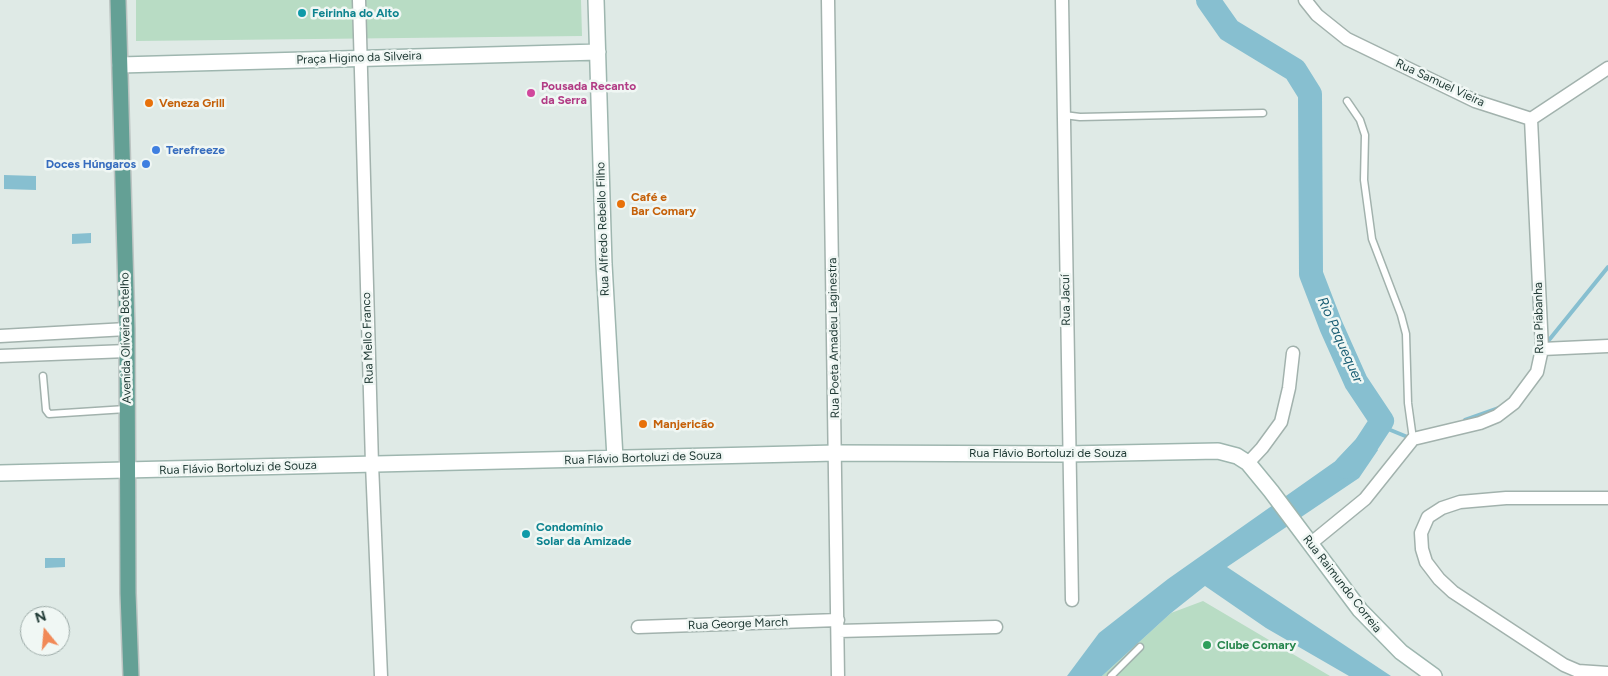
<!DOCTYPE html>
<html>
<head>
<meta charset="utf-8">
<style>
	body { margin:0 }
	#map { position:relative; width:1608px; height:676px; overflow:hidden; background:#dfeae6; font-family:Figtree,sans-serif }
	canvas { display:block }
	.north { position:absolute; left:20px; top:606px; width:50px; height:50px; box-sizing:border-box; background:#f0f7f4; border:1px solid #9daba8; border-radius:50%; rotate:343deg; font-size:14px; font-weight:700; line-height:20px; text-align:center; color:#203a35 }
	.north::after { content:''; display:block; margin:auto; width:18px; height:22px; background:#f18957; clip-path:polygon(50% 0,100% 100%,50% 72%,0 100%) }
</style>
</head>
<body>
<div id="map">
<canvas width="1608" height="676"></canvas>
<div class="north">N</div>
</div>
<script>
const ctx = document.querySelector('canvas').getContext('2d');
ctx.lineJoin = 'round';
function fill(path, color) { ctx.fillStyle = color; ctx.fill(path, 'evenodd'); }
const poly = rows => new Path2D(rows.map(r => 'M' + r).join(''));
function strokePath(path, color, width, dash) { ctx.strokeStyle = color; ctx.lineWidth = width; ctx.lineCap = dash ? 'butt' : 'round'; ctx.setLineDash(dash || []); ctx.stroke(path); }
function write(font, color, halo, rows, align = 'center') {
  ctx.font = font + ' Figtree,sans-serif'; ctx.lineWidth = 5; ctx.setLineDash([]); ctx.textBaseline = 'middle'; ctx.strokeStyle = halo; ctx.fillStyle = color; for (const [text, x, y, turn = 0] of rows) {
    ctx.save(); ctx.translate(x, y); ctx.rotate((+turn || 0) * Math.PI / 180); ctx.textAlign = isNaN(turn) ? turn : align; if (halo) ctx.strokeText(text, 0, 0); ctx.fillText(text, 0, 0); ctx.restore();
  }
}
fill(poly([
	[136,0,581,0,582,36,136,41],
	[1203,601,1330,676,1102,676,1171,613]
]), '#b8dcc4');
fill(poly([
	[4,175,36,176,36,190,4,189],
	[91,233,91,243,72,244,72,234],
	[1359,436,1378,450,1359,478,1227,567,1391,676,1349,676,1266,628,1205,586,1171,613,1102,676,1067,676,1099,633,1168,579,1337,460],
	[45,558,65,558,65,567,45,568]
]), '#87bfd0');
strokePath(poly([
	[1545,345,1608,267],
	[1465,420,1499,408],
	[1382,421,1388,429,1410,438]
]), '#87bfd0', 4);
strokePath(poly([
	[1208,0,1229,30,1295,70,1310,94,1311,274,1331,326,1356,382,1382,421,1365,447,1346,467]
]), '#87bfd0', 24);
const lane = poly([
	[1347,101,1360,120,1365,135,1364,180,1372,239,1401,315,1406,334,1408,403,1413,439],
	[1064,115,1080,117,1263,113],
	[43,376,46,410,49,414,126,409],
	[1111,676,1140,647]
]);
const street = poly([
	[359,0,372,464,381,676],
	[828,0,838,676],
	[1062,0,1072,600],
	[1305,0,1317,15,1347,39,1475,101,1531,119,1608,68],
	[0,336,127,329],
	[1542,349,1608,346],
	[0,356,127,351],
	[1248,463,1262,448,1281,422,1289,388,1293,353],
	[1608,498,1506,498,1460,502,1442,508,1428,517,1421,533,1422,549,1426,562,1439,579,1453,592,1564,665,1578,671,1608,673],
	[1310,544,1365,499,1413,439,1480,423,1497,416,1514,403,1537,372,1542,349,1531,119],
	[638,627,838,620],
	[838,631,996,627]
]);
const secondary = poly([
	[596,0,604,264,615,458],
	[120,65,598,52],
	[0,473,836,453,1068,454,1218,451,1237,456,1248,463,1271,491,1360,610,1401,652,1434,676]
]);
const primary = poly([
	[118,0,127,329,128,593,131,676]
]);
strokePath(lane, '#a2b2ad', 9);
strokePath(street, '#a2b2ad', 15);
strokePath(secondary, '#9eb6af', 18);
strokePath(primary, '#bcc4c2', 18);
strokePath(lane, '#fff', 6);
strokePath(street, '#fff', 12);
strokePath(secondary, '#fff', 15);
strokePath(primary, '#64a095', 15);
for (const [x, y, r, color] of [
	[302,13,5,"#0f9aa8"],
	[531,93,5,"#d1479c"],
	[149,103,5,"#e8710a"],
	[156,150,5,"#3f7fe0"],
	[146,164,5,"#3f7fe0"],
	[621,204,5,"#e8710a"],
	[643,424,5,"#e8710a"],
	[526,534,5,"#0f9aa8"],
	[1207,645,5,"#2e9e5b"]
]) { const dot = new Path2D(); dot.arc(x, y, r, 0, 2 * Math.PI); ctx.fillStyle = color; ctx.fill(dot); strokePath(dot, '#f0f7f4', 2); }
write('bold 12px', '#0d838f', '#f0f7f4', [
	["Feirinha do Alto",312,13],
	["Condomínio",536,527],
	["Solar da Amizade",536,541]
], 'left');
write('12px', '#203a35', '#f0f7f4', [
	["Praça Higino da Silveira",359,58,-2],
	["Rua Samuel Vieira",1440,83,25],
	["Rua Alfredo Rebello Filho",603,229,-92],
	["Rua Jacuí",1066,300,-91],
	["Rua Piabanha",1539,318,-91],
	["Avenida Oliveira Botelho",126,338,-91],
	["Rua Mello Franco",368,338,-92],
	["Rua Poeta Amadeu Laginestra",834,338,-91],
	["Rua Flávio Bortoluzi de Souza",1048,453],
	["Rua Flávio Bortoluzi de Souza",643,458,-2],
	["Rua Flávio Bortoluzi de Souza",238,468,-2],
	["Rua Raimundo Correia",1342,584,52],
	["Rua George March",738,624,-2]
]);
write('bold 12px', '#b23c85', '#f0f7f4', [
	["Pousada Recanto",541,86],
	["da Serra",541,100]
], 'left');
write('bold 12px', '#c56008', '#f0f7f4', [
	["Veneza Grill",159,103],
	["Café e",631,197],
	["Bar Comary",631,211],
	["Manjericão",653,424]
], 'left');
write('bold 12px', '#366cbe', '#f0f7f4', [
	["Terefreeze",166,150],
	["Doces Húngaros",136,164,"right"]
], 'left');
write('bold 12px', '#27864d', '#f0f7f4', [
	["Clube Comary",1217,645]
], 'left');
write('italic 14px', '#1b5f75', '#f0f7f4', [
	["Rio Paquequer",1340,340,66]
]);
</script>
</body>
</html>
